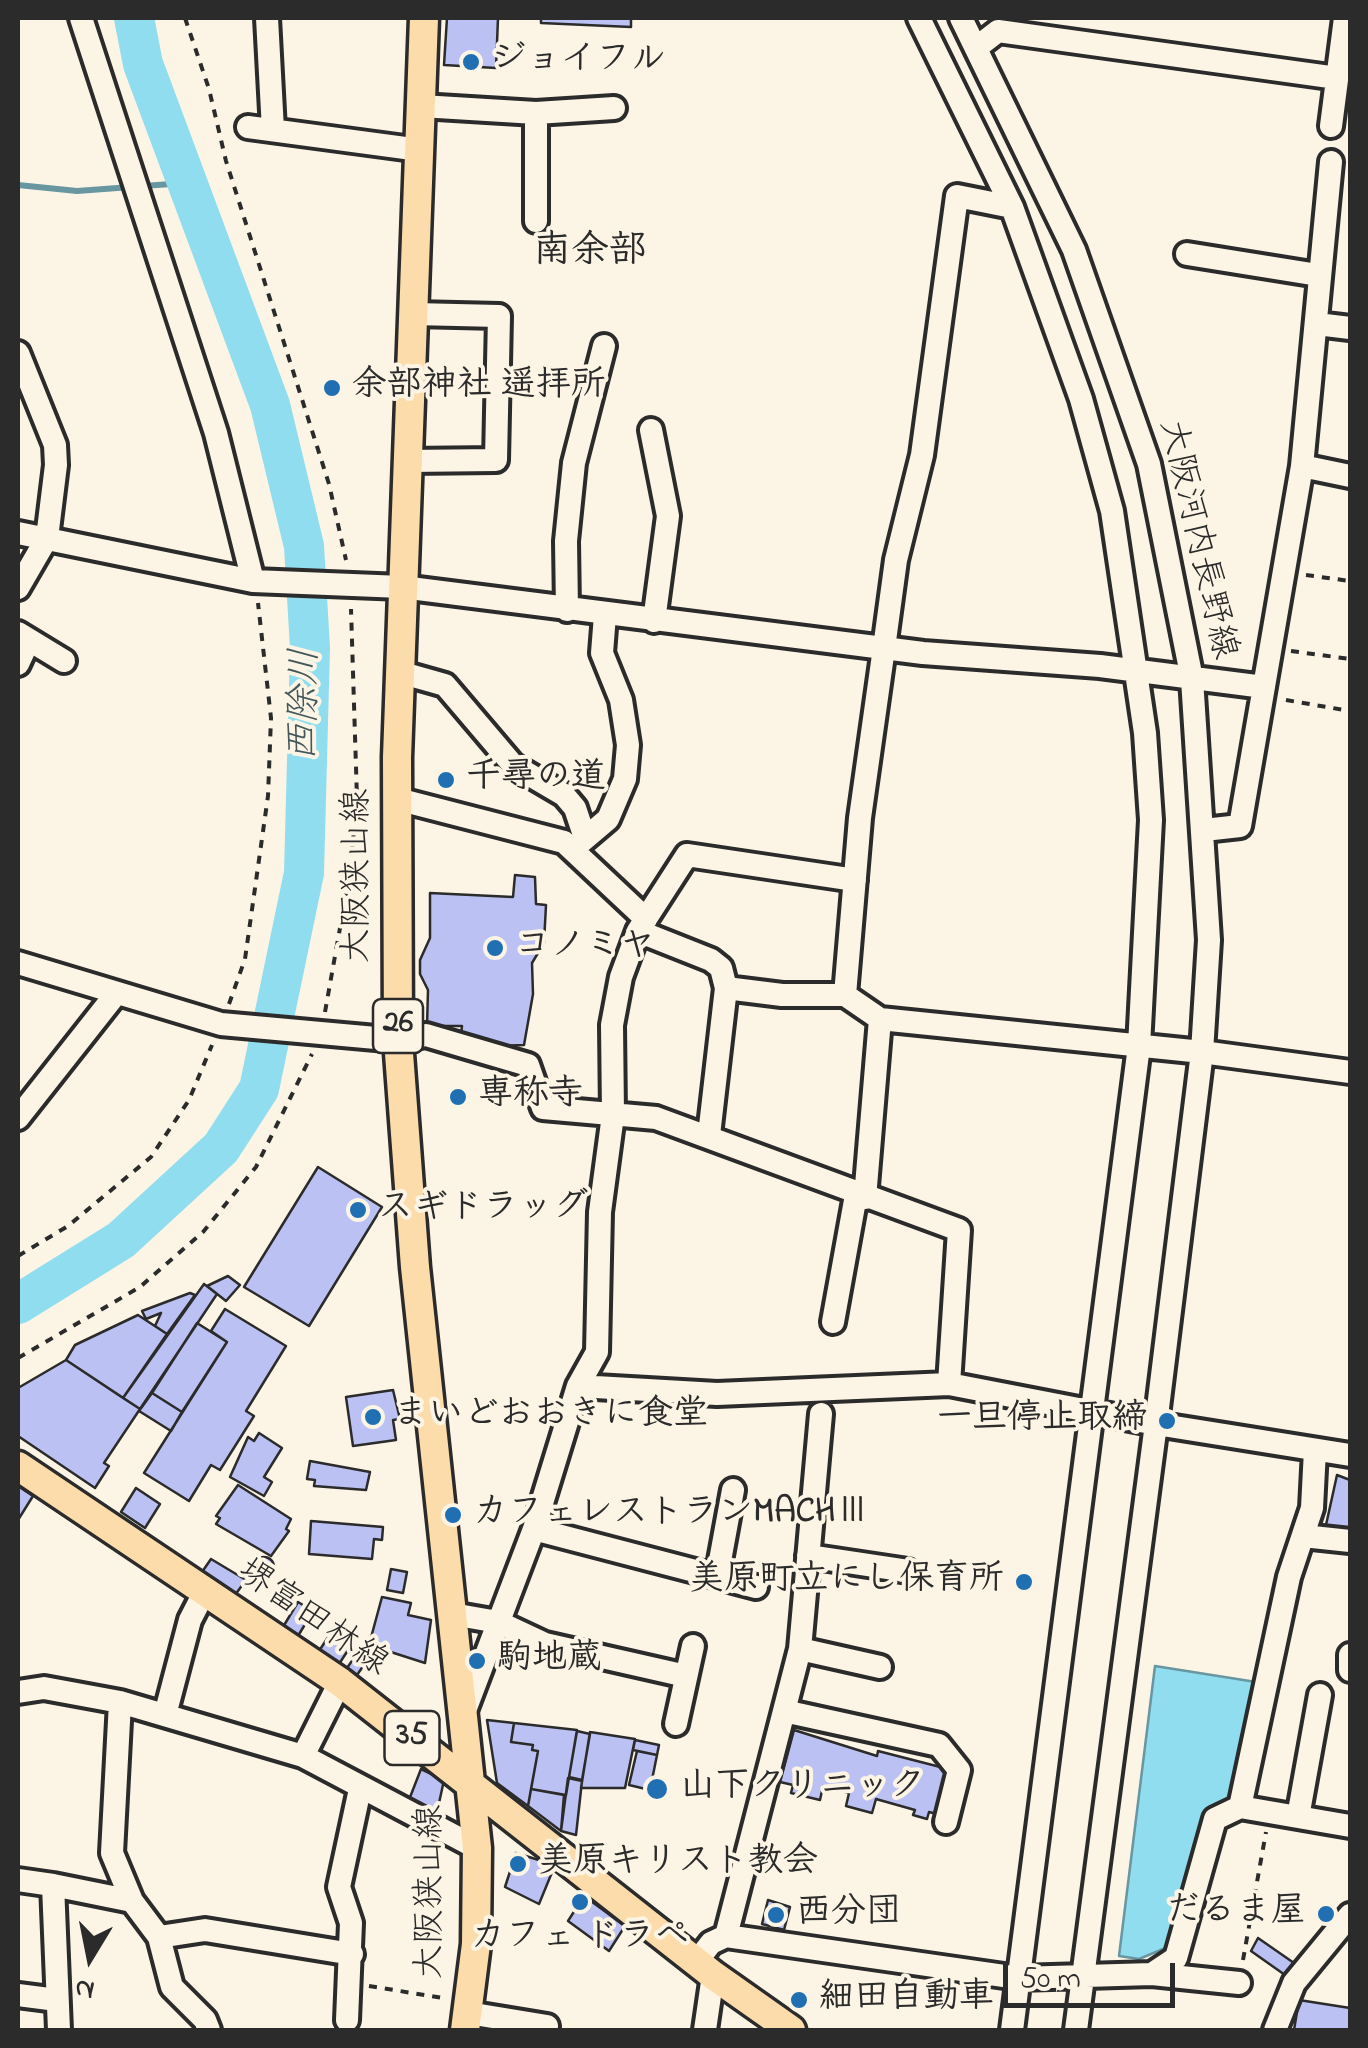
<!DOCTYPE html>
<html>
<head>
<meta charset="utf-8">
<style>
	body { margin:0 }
	#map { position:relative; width:1368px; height:2048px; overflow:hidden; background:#fcf5e5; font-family:"Indie Flower",sans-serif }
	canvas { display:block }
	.frame { position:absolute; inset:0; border:20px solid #2b2b2b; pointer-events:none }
	.north { position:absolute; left:40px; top:1908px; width:100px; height:100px; -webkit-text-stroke:8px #fcf5e5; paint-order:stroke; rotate:190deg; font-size:28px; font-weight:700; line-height:40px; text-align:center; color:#2b2b2b }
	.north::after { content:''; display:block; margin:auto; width:35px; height:45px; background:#2b2b2b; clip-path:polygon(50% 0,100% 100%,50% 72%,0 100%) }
	.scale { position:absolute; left:1003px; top:1963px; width:172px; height:45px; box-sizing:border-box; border:5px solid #2b2b2b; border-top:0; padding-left:12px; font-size:30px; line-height:35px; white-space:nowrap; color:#2b2b2b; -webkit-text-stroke:8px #fcf5e5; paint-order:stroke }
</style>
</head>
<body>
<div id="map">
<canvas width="1368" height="2048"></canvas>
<div class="frame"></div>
<div class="north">N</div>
<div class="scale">50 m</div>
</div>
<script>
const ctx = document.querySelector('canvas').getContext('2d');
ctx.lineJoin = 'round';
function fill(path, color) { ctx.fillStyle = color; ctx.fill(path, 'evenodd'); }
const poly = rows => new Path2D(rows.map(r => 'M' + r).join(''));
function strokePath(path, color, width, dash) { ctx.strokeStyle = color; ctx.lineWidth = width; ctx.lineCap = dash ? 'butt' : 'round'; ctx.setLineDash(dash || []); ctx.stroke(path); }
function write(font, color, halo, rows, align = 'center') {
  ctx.font = font + ' "Indie Flower","Klee One",sans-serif'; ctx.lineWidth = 8; ctx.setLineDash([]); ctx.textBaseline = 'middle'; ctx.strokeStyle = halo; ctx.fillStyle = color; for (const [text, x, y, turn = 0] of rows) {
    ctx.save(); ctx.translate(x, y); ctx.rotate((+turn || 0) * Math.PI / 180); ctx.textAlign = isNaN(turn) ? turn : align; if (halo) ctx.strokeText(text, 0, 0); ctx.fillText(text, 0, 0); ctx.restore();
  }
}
const water = poly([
	[1155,1666,1256,1682,1230,1803,1168,1947,1139,1959,1119,1956,1155,1666]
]);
fill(water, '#90ddef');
strokePath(water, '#6896a1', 2.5);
strokePath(poly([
	[18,185,77,191,131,187],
	[143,186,185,183]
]), '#6896a1', 6);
strokePath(poly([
	[18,1304,121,1240,221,1148,259,1089,304,873,310,648,304,546,270,405,143,64,134,18]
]), '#90ddef', 40);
const building = poly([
	[447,18,498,18,496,68,444,65,447,18],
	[541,18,631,18,631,27,541,23,541,18],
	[515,875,535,877,536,904,546,905,544,943,532,963,533,994,524,1045,496,1046,461,1034,462,1026,427,1026,428,990,420,974,420,960,430,938,430,893,513,897,515,875],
	[318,1167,382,1207,309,1326,244,1287,318,1167],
	[228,1276,240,1285,226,1301,207,1286,228,1276],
	[204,1284,217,1294,140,1409,123,1398,204,1284],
	[190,1293,195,1295,167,1334,155,1326,161,1313,146,1319,142,1311,190,1293],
	[225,1309,286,1346,246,1411,254,1416,220,1470,211,1465,189,1501,144,1473,227,1342,211,1331,225,1309],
	[138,1315,167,1334,123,1398,66,1360,75,1345,138,1315],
	[197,1323,227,1342,182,1412,152,1393,197,1323],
	[66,1360,140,1409,104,1463,109,1466,95,1488,18,1436,18,1388,66,1360],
	[393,1390,400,1419,393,1420,396,1440,353,1446,346,1397,393,1390],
	[152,1393,182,1412,171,1431,139,1411,152,1393],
	[259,1433,282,1448,264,1477,272,1482,264,1496,230,1477,248,1437,254,1441,259,1433],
	[310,1461,370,1472,366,1490,314,1486,315,1480,307,1479,310,1461],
	[1337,1475,1350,1480,1350,1531,1326,1525,1337,1475],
	[238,1485,291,1519,286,1529,289,1531,271,1556,216,1524,220,1518,216,1516,238,1485],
	[18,1486,33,1496,18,1520,18,1486],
	[136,1488,160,1504,145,1528,121,1512,136,1488],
	[311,1521,383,1527,382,1540,374,1539,372,1559,309,1554,311,1521],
	'254 1567a10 10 0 1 1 20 0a10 10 0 1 1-20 0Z',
	[211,1559,246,1580,235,1595,202,1572,211,1559],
	[391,1569,407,1572,403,1593,387,1590,391,1569],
	[382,1597,411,1603,408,1615,431,1620,425,1663,369,1645,382,1597],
	[298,1602,313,1611,298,1636,283,1627,298,1602],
	[336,1625,356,1638,339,1664,319,1651,336,1625],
	[365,1642,375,1649,357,1675,347,1668,365,1642],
	[487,1720,514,1723,511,1742,533,1745,532,1750,538,1751,528,1806,497,1783,487,1720],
	[514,1723,577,1730,566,1795,531,1789,538,1751,532,1750,533,1745,511,1742,514,1723],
	[794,1730,877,1756,878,1751,948,1769,937,1814,929,1812,927,1819,913,1815,915,1810,876,1799,872,1813,846,1806,849,1793,823,1786,820,1800,791,1793,793,1785,780,1782,794,1730],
	[577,1731,590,1734,582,1780,569,1777,577,1731],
	[590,1732,635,1739,625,1788,581,1788,590,1732],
	[635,1740,659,1745,657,1755,633,1750,635,1740],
	[637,1751,657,1755,650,1790,629,1785,637,1751],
	[421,1769,444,1780,436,1817,407,1805,421,1769],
	[568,1778,582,1781,576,1835,561,1831,568,1778],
	[531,1789,564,1795,561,1831,528,1806,531,1789],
	[516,1853,555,1865,539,1904,505,1887,516,1853],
	[584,1896,625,1926,609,1951,568,1921,584,1896],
	[768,1900,790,1907,784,1930,762,1924,768,1900],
	[1258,1938,1294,1963,1285,1975,1251,1951,1258,1938],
	[1299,2000,1350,2008,1350,2030,1294,2030,1299,2000]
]);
fill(building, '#bcc1f3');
strokePath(building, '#2b2b2b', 2.5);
const minor = poly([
	[81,18,216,433,253,581],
	[267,18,273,130],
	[919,18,1012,207,1081,399,1112,511,1145,733,1151,820,1139,1046,1012,2030],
	[961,18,1074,250,1149,464,1192,679,1209,940,1202,1052,1156,1424,1350,1455],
	[976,48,998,31,1337,78],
	[421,106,536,113,614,108],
	[1331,126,1345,18],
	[248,127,420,150],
	[1012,207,957,196,922,455,896,560,884,648,860,818,845,995,880,1019,1202,1052,1350,1072],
	[536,221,536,113],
	[1187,254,1318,275],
	[1317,324,1350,328],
	[18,353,55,445,56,465,47,538,18,588],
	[651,430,668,516,654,621],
	[407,461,496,460,499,316,414,314],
	[1302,466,1350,476],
	[18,533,253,581,402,587,923,653,1100,666,1264,687],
	[567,610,566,541,574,463,604,346],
	[18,633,64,661],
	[18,664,29,640],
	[399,672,445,685,513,765,564,795,575,808,585,838],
	[397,799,564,842,646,919],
	[1204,830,1240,826,1302,466,1331,162],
	[575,847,608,819,625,779,628,745,621,700,602,653,605,615],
	[855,880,687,855,638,931,621,977,612,1025,613,1115,600,1212,597,1352,578,1386,717,1394,949,1384,1156,1424,1076,2030],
	[638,931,711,960,721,968,726,988,782,995,845,995],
	[18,963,221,1024,398,1040,426,1035,528,1065,543,1108,656,1118,959,1230,949,1384],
	[18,1118,115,995],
	[709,1135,726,988],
	[865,1198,880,1019],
	[833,1322,856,1195],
	[534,1529,756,1587],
	[1303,1536,1350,1541],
	[808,1556,908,1571],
	[717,1577,733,1490],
	[452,1614,498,1622,545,1644,686,1676],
	[800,1649,880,1667],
	[1350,1655,1350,1670],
	[18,1692,44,1688,120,1702,303,1756,477,1848],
	[784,1711,939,1745,959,1770,946,1822],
	[464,1713,534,1529,578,1386],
	[165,1715,190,1620,205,1591],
	[676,1724,693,1646],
	[303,1756,340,1682],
	[1240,1807,1289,1577,1312,1508,1315,1450],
	[1298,1817,1320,1695],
	[18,1880,53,1885],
	[132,1901,159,1937,205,1930,352,1954],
	[726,1936,800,1649,821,1414],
	[159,1937,172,1987,205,2020,209,2030],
	[697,1961,711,1943,726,1936,1018,1978,1152,1974,1176,1958,1215,1819,1240,1807,1350,1826],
	[1152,1974,1239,1983],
	[18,1995,57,2000],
	[468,2013,547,2026],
	[347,2020,351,1923,339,1887,360,1789],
	[59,2030,53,1885,132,1901,112,1853,120,1702],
	[705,2030,713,1975],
	[1275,2030,1294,1983,1350,1915]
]);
const major = poly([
	[424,18,397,757,398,1040,415,1267,477,1848,476,1944,465,2030],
	[18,1466,340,1682,713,1975,791,2030]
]);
strokePath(minor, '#2b2b2b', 30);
strokePath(major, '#2b2b2b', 35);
strokePath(poly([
	[185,18,209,89,226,161,329,484,346,560],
	[1306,575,1350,581],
	[1291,651,1350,659],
	[1286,700,1350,711],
	[229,1004,245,959,268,796,271,718,258,603],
	[325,1012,350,872,357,799,351,609],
	[18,1256,68,1226,151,1157,189,1100,212,1045],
	[18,1358,140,1287,203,1232,256,1167,312,1054],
	[1243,1960,1266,1832],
	[369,1986,443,1998]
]), '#2b2b2b', 4, [8, 8]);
strokePath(minor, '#fcf5e5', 22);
strokePath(major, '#fddcac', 28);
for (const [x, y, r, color] of [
	[471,62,10,"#1f6fb2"],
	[332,388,10,"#1f6fb2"],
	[446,780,10,"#1f6fb2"],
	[495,948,10,"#1f6fb2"],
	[458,1097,10,"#1f6fb2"],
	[358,1210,10,"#1f6fb2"],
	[373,1417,10,"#1f6fb2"],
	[1167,1421,10,"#1f6fb2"],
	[453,1515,10,"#1f6fb2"],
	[1024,1582,10,"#1f6fb2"],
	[477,1661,10,"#1f6fb2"],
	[657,1789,12,"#1f6fb2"],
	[518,1864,10,"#1f6fb2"],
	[580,1902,10,"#1f6fb2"],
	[1326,1914,10,"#1f6fb2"],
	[776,1915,10,"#1f6fb2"],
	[799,2000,10,"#1f6fb2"]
]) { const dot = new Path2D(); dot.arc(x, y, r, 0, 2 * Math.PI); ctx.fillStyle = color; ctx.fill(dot); strokePath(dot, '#fcf5e5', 4); }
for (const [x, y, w] of [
	[398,1026,50],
	[412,1738,55]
]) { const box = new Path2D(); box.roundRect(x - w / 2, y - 27, w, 54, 8); ctx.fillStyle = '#fcf5e5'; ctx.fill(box); strokePath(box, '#2b2b2b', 2.5); }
write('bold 32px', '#2b2b2b', null, [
	["26",398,1026],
	["35",412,1738]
]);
write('bold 35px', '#2b2b2b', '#fcf5e5', [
	["ジョイフル",491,62],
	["余部神社 遥拝所",352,388],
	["千尋の道",466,780],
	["コノミヤ",515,948],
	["専称寺",478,1097],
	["スギドラッグ",378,1210],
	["まいどおおきに食堂",393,1417],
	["一旦停止取締",1147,1421,"right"],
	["カフェレストランMACHⅢ",473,1515],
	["美原町立にし保育所",1004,1582,"right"],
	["駒地蔵",497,1661],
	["山下クリニック",680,1789],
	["美原キリスト教会",538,1864],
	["だるま屋",1306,1914,"right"],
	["西分団",796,1915],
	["カフェ ドラペ",580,1939,"center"],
	["細田自動車",819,2000]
], 'left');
write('35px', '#2b2b2b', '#fcf5e5', [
	["大阪河内長野線",1195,540,77],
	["大阪狭山線",360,876,-90],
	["堺富田林線",311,1620,35],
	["大阪狭山線",433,1892,-90]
]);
write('bold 38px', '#2b2b2b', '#fcf5e5', [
	["南余部",590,255]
]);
write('italic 38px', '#44585c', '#fcf5e5', [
	["西除川",308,705,-89]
]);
</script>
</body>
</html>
